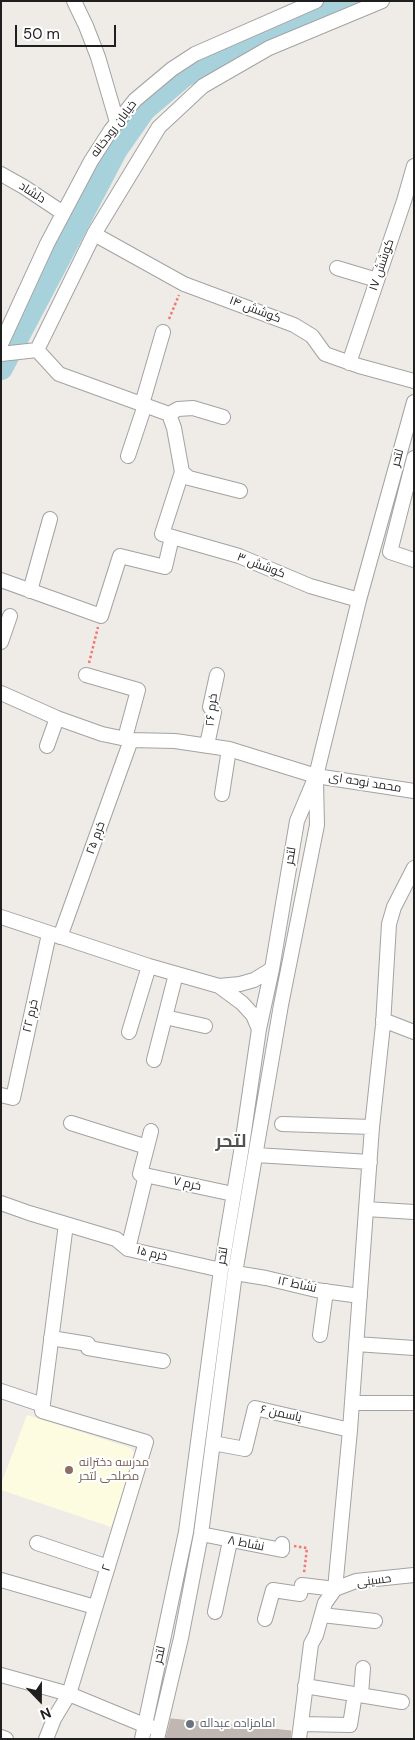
<!DOCTYPE html>
<html>
<head>
<meta charset="utf-8">
<style>
	body { margin:0 }
	#map { position:relative; width:415px; height:1740px; overflow:hidden; background:#efebe6; font-family:"DM Sans",sans-serif }
	canvas { display:block }
	.frame { position:absolute; inset:0; border:2px solid #1f1f1f; pointer-events:none }
	.north { position:absolute; left:15px; top:1675px; width:50px; height:50px; -webkit-text-stroke:4px #fff; paint-order:stroke; rotate:158deg; font-size:14px; font-weight:700; line-height:20px; text-align:center; color:#1f1f1f }
	.north::after { content:''; display:block; margin:auto; width:18px; height:22px; background:#1f1f1f; clip-path:polygon(50% 0,100% 100%,50% 72%,0 100%) }
	.scale { position:absolute; left:15px; top:25px; width:101px; height:22px; box-sizing:border-box; border:2px solid #1f1f1f; border-top:0; padding-left:6px; font-size:15px; line-height:18px; white-space:nowrap; color:#1f1f1f; -webkit-text-stroke:4px #fff; paint-order:stroke }
</style>
</head>
<body>
<div id="map">
<canvas width="415" height="1740"></canvas>
<div class="frame"></div>
<div class="north">N</div>
<div class="scale">50 m</div>
</div>
<script>
const ctx = document.querySelector('canvas').getContext('2d');
ctx.lineJoin = 'round';
function fill(path, color) { ctx.fillStyle = color; ctx.fill(path, 'evenodd'); }
const poly = rows => new Path2D(rows.map(r => 'M' + r).join(''));
function strokePath(path, color, width, dash) { ctx.strokeStyle = color; ctx.lineWidth = width; ctx.lineCap = dash ? 'butt' : 'round'; ctx.setLineDash(dash || []); ctx.stroke(path); }
function write(font, color, halo, rows, align = 'center') {
  ctx.font = font + ' "DM Sans",Cairo,sans-serif'; ctx.lineWidth = 4; ctx.setLineDash([]); ctx.textBaseline = 'middle'; ctx.strokeStyle = halo; ctx.fillStyle = color; for (const [text, x, y, turn = 0] of rows) {
    ctx.save(); ctx.translate(x, y); ctx.rotate((+turn || 0) * Math.PI / 180); ctx.textAlign = isNaN(turn) ? turn : align; if (halo) ctx.strokeText(text, 0, 0); ctx.fillText(text, 0, 0); ctx.restore();
  }
}
fill(poly([
	[27,1415,131,1448,136,1456,111,1527,1,1490,1,1484]
]), '#fdfce0');
strokePath(poly([
	[1,368,116,149,144,109,184,75,292,25,357,1]
]), '#a8d2db', 24);
const building = poly([
	[171,1719,291,1731,290,1739,166,1739,171,1719]
]);
fill(building, '#c0b7b2');
strokePath(building, '#c0b2a9', 1);
const minor = poly([
	[74,1,86,26,98,57,117,122],
	[1,174,24,187,63,213],
	[94,234,184,284,294,325,312,336,325,354,359,366,414,381],
	[337,268,377,280],
	[1,344,47,244,91,161,111,130,135,100,172,69,195,54,316,1],
	[37,350,59,374,169,414,174,428,182,472,162,534,239,556,310,586,359,600],
	[1,354,37,350,94,234,159,127,203,86,269,48,382,1],
	[349,363,404,201,414,166],
	[142,404,163,332],
	[169,414,178,409,193,408,223,417],
	[128,456,145,405],
	[414,458,390,552,414,560],
	[182,472,189,478,240,491],
	[1,580,101,616,120,556,165,567,172,537],
	[30,591,50,519],
	[1,642,10,616],
	[86,675,138,690,125,738],
	[1,693,57,718,102,734,131,740,175,741,229,749,316,776,414,791],
	[207,745,214,712,210,707,217,675],
	[47,746,57,718],
	[222,794,229,749],
	[1,917,149,966,219,986,240,984,254,980,272,969],
	[60,937,131,740],
	[219,986,242,1003,253,1015,259,1029],
	[165,1017,205,1026],
	[383,1020,414,1032],
	[129,1032,149,966],
	[154,1060,176,974],
	[1,1095,13,1098,49,934],
	[71,1123,147,1147,140,1174,233,1194],
	[282,1124,372,1127],
	[147,1147,151,1131],
	[256,1155,370,1162],
	[1,1203,29,1213,116,1239,128,1249,221,1270],
	[366,1209,414,1212],
	[128,1249,146,1175],
	[235,1273,266,1278,316,1290,360,1296],
	[320,1335,326,1291],
	[51,1338,88,1344,88,1348,163,1361],
	[356,1344,414,1348],
	[1,1391,43,1405],
	[352,1403,414,1403],
	[213,1443,245,1449,255,1408,350,1430],
	[201,1534,282,1550,282,1544],
	[37,1543,108,1567],
	[1,1580,95,1607],
	[215,1612,230,1541],
	[322,1615,375,1621],
	[265,1619,273,1590,300,1594,302,1585,335,1589,356,1581,414,1575],
	[1,1675,69,1694,144,1725,151,1727],
	[305,1686,402,1702],
	[361,1695,363,1668],
	[301,1724,350,1725,355,1694],
	[1,1737,6,1739],
	[46,1739,54,1719,69,1694,146,1442,42,1411,66,1224],
	[142,1739,186,1532,221,1270,241,1152,259,1029,272,969,297,821,316,776,359,600,414,402],
	[157,1739,181,1638,201,1534,235,1273,281,1005,317,825,316,781],
	[299,1739,311,1644,316,1635,325,1603,335,1589,350,1430,372,1127,383,1025,389,924,394,907,414,868]
]);
strokePath(minor, '#a3a3a3', 16);
strokePath(poly([
	[169,319,179,295],
	[89,663,98,627],
	[294,1546,307,1548,304,1573]
]), '#f37873', 2.5, [2.5, 2.5]);
strokePath(minor, '#fff', 14);
for (const [x, y, r, color] of [
	[69,1470,5,"#8d6e63"],
	[190,1724,5,"#6b7280"]
]) { const dot = new Path2D(); dot.arc(x, y, r, 0, 2 * Math.PI); ctx.fillStyle = color; ctx.fill(dot); strokePath(dot, '#fff', 2); }
write('12px', '#1f1f1f', '#fff', [
	["خیابان رودخانه",114,129,-53],
	["دلشاد",32,193,33],
	["کوشش ۱۷",382,265,-71],
	["کوشش ۱۴",255,310,21],
	["لتحر",398,458,-75],
	["کوشش ۳",261,566,21],
	["خرم ۲۶",212,710,-84],
	["محمد نوحه ای",365,783,9],
	["خرم ۲۵",96,838,-70],
	["لتحر",291,856,-81],
	["خرم ۲۲",31,1016,-77],
	["خرم ۷",187,1184,12],
	["خرم ۱۵",152,1254,13],
	["لتحر",223,1256,-81],
	["نشاط ۱۲",297,1285,12],
	["یاسمن ۶",281,1414,12],
	["نشاط ۸",246,1544,11],
	["۲",107,1568,-73],
	["حسینی",374,1581,-7],
	["لتحر",160,1655,-77]
]);
write('12px', '#785e54', '#fff', [
	["مدرسه دخترانه",79,1463],
	["مصلحی لتحر",79,1477]
], 'left');
write('12px', '#5b616d', '#fff', [
	["امامزاده عبداله",200,1724]
], 'left');
write('bold 18px', '#525252', '#fff', [
	["لتحر",231,1142]
]);
</script>
</body>
</html>
